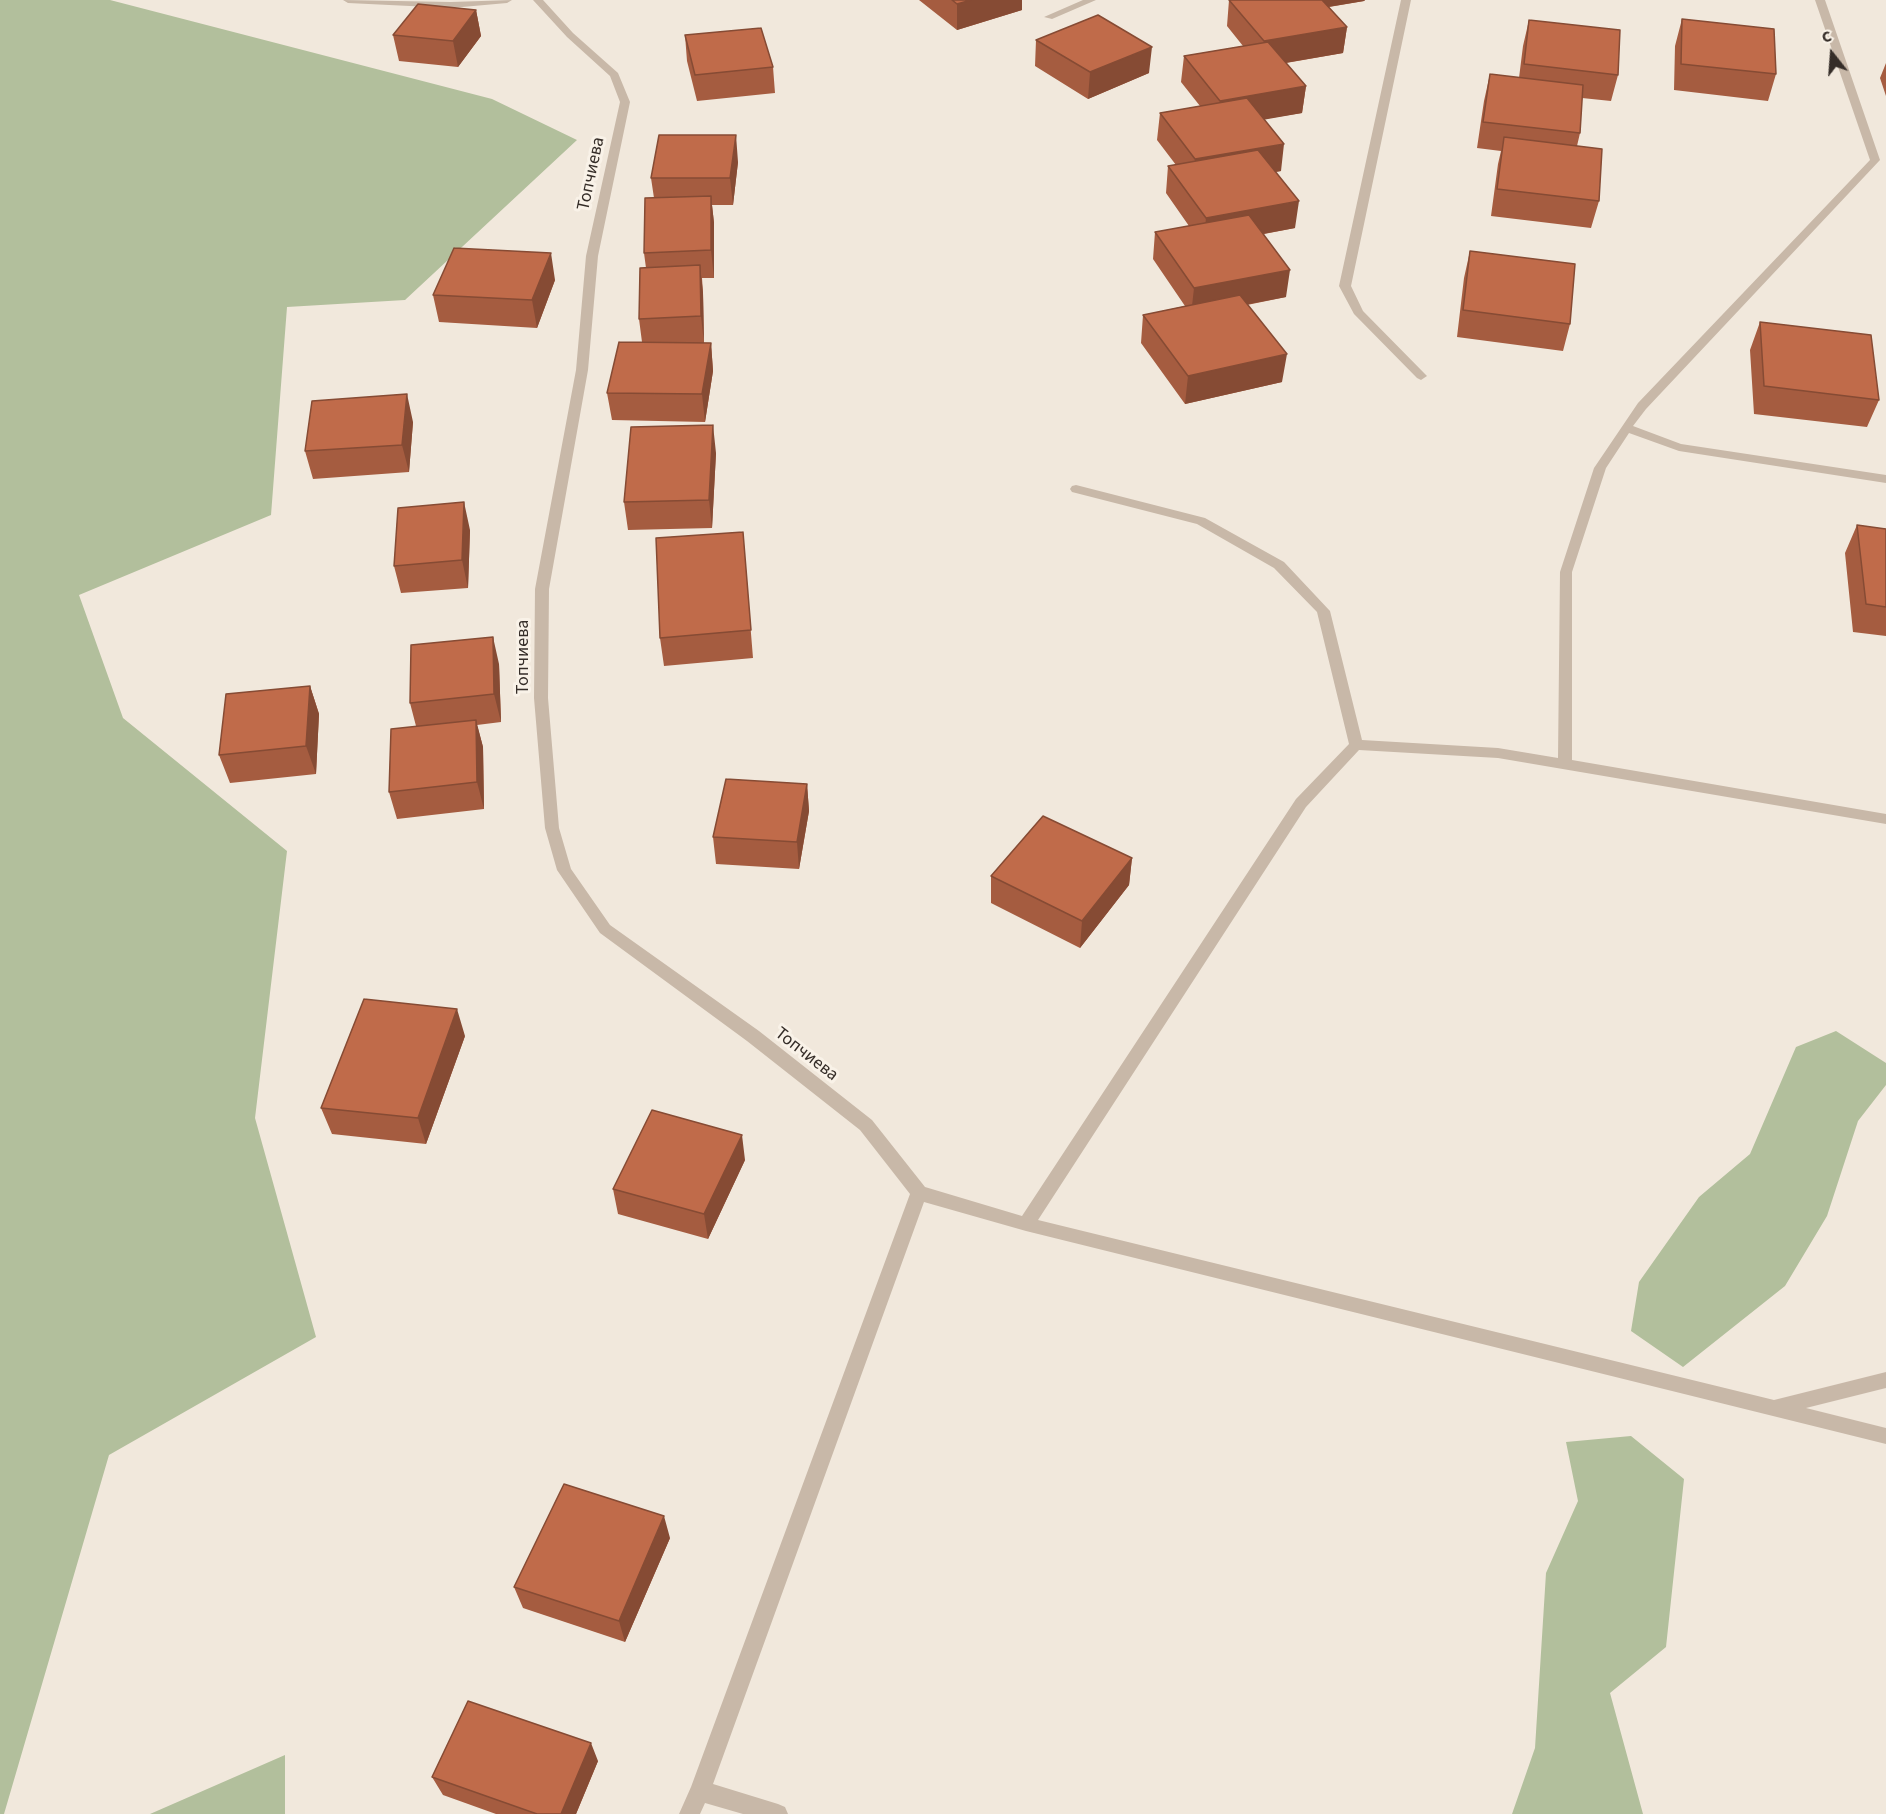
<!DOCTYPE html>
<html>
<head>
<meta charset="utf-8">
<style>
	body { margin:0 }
	#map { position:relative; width:1886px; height:1814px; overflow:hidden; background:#f1e8dc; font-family:"Source Sans 3",sans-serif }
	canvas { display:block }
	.north { position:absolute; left:1802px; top:24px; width:60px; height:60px; -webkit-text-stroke:4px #f9f2e8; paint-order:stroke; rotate:343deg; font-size:16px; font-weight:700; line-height:24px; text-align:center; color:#352d28 }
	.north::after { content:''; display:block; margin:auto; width:21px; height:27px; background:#352d28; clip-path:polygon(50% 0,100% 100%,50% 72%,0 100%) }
</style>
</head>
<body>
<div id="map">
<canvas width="1886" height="1814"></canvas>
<div class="north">С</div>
</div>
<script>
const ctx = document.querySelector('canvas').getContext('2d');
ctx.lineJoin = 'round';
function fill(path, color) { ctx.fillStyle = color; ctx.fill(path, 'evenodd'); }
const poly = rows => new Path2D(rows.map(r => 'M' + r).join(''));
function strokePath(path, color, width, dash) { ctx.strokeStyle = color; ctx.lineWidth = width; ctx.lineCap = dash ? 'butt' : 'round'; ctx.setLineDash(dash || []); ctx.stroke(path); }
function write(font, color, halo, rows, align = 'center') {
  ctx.font = font + ' "Source Sans 3",sans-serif'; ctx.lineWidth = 6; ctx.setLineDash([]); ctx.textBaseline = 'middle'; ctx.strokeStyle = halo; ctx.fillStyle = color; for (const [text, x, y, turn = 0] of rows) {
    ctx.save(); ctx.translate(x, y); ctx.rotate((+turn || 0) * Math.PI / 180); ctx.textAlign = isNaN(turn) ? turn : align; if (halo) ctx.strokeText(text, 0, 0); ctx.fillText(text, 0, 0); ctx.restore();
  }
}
fill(poly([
	[0,0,110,0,492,99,577,140,405,300,287,307,271,515,79,595,123,718,287,851,255,1118,316,1337,109,1455,4,1814,0,1814],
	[1836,1031,1886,1063,1886,1085,1858,1121,1827,1216,1785,1286,1683,1367,1631,1331,1639,1282,1699,1197,1750,1154,1796,1047],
	[1631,1436,1684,1479,1666,1647,1610,1693,1643,1814,1512,1814,1535,1748,1546,1573,1578,1501,1566,1442],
	[285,1755,285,1814,150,1814]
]), '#b2bf9c');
fill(poly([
	[343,0,451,2,512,0,507,3,451,8,348,3,343,0],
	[533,0,543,0,573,33,618,73,630,102,598,256,588,370,549,589,548,698,559,828,571,869,610,925,759,1031,872,1120,925,1187,1022,1216,1296,799,1349,744,1317,612,1274,568,1197,524,1072,492,1070,489,1072,486,1076,485,1205,518,1284,562,1330,611,1362,740,1498,748,1558,758,1560,572,1594,468,1638,403,1870,160,1815,0,1825,0,1880,160,1646,409,1633,426,1681,444,1886,475,1886,483,1679,451,1629,433,1606,468,1572,572,1572,760,1886,814,1886,824,1498,758,1359,750,1306,807,1038,1220,1774,1400,1886,1372,1886,1388,1806,1408,1886,1428,1886,1444,1026,1231,924,1202,713,1784,778,1804,785,1807,788,1814,743,1814,705,1803,700,1814,679,1814,691,1787,910,1194,860,1130,747,1041,600,933,557,870,545,828,534,698,535,589,576,370,586,256,620,102,610,76,567,37,533,0],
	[1083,0,1096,0,1052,19,1044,17,1083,0],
	[1401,0,1411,0,1351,286,1363,311,1425,374,1427,376,1421,380,1417,378,1354,314,1339,286,1401,0]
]), '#c8b8a8');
fill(poly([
	[919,0,1022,0,1022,10,957,30],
	[1229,0,1365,0,1364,1,1329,7,1347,27,1343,53,1286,63,1306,86,1302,113,1264,119,1281,171,1275,172,1295,228,1264,234,1286,297,1247,305,1282,382,1185,404,1141,343,1143,315,1185,306,1153,259,1155,232,1189,226,1166,193,1168,166,1176,165,1157,140,1160,113,1200,106,1181,82,1184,56,1243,46,1227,26],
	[476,10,481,36,458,67,399,61,393,35],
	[1682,19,1776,74,1768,101,1674,90,1675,46],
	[1529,20,1618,75,1611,101,1582,98,1580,133,1577,146,1599,201,1591,228,1491,216,1498,164,1501,151,1477,148,1484,101,1490,74,1519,78,1523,46],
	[685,35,773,67,775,93,697,101,687,61],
	[1036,40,1149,73,1088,99,1035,66],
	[1886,63,1886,96,1880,78],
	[738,162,733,205,712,205,714,223,714,278,702,278,703,293,704,343,711,343,713,371,705,422,612,420,607,393,642,342,639,319,646,268,644,253,654,198,651,178],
	[1470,251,1570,324,1563,351,1457,337,1464,278],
	[555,280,537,328,439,322,433,295],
	[1760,322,1879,400,1867,427,1754,414,1750,350],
	[413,422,409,472,313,479,305,451],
	[716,453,712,528,628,530,624,502],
	[1857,525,1886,529,1886,636,1853,632,1845,553],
	[470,530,468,588,401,593,394,566],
	[745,560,753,658,664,666,660,638],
	[499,664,501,722,477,725,483,747,484,809,397,819,389,792,416,726,410,703],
	[310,686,319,714,316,774,230,783,219,755],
	[807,784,809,811,799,869,716,864,713,837],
	[1132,858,1129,885,1080,948,991,903,991,876],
	[465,1036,426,1144,332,1134,321,1108],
	[745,1160,708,1239,618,1214,613,1189],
	[670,1538,625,1642,523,1608,514,1587],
	[598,1761,576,1814,496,1814,443,1795,432,1777]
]), '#a55c40');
fill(poly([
	[971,0,1022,0,1022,10,957,30,957,4],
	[1287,0,1365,0,1364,1,1285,14],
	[476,10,481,36,458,67,453,41],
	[1347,27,1343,53,1261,67,1264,41],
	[1152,47,1149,73,1088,99,1090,72],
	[1306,86,1302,113,1217,128,1220,101],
	[736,135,738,162,733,205,730,178],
	[1284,144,1281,171,1192,186,1195,159],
	[711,196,714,223,714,278,711,250],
	[1299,201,1295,228,1203,245,1206,218],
	[551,253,555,280,537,328,532,300],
	[700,265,703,293,704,343,701,316],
	[1290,270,1286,297,1191,315,1194,288],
	[711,343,713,371,705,422,702,394],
	[1287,354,1282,382,1185,404,1188,376],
	[407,394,413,422,409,472,402,445],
	[713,425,716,453,712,528,709,500],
	[464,502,470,530,468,588,462,560],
	[493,637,499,664,501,722,494,694],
	[310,686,319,714,316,774,306,746],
	[476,720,483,747,484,809,477,782],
	[807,784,809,811,799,869,797,842],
	[1132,858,1129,885,1080,948,1082,921],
	[457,1009,465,1036,426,1144,418,1118],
	[742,1135,745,1160,708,1239,704,1214],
	[664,1516,670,1538,625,1642,619,1621],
	[591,1743,598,1761,576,1814,561,1814]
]), '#864b34');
const building = poly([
	[952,0,971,0,957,4,952,0],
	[1229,0,1322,0,1347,27,1264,41,1229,0],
	[418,4,476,10,453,41,393,35,418,4],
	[1098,15,1152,47,1090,72,1036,40,1098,15],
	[1682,19,1774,29,1776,74,1681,64,1682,19],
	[1529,20,1620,30,1618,75,1524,64,1529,20],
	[761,28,773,67,695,75,685,35,761,28],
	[1268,42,1306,86,1220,101,1184,56,1268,42],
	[1490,74,1583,85,1580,133,1483,122,1490,74],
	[1247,98,1284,144,1195,159,1160,113,1247,98],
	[659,135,736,135,730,178,651,178,659,135],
	[1504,137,1602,149,1599,201,1497,189,1504,137],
	[1258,150,1299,201,1206,218,1168,166,1258,150],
	[711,196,711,250,644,253,645,198,711,196],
	[1249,215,1290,270,1194,288,1155,232,1249,215],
	[454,248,551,253,532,300,433,295,454,248],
	[1470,251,1575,264,1570,324,1463,310,1470,251],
	[700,265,701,316,639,319,640,268,700,265],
	[1240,295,1287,354,1188,376,1143,315,1240,295],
	[1760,322,1871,335,1879,400,1764,386,1760,322],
	[619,342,711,343,702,394,607,393,619,342],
	[407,394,402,445,305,451,312,401,407,394],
	[713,425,709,500,624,502,631,427,713,425],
	[464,502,462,560,394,566,398,508,464,502],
	[1857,525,1886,529,1886,607,1866,604,1857,525],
	[743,532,751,630,660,638,656,538,743,532],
	[493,637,494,694,410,703,411,645,493,637],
	[310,686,306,746,219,755,226,694,310,686],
	[476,720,477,782,389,792,391,729,476,720],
	[726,779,807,784,797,842,713,837,726,779],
	[1043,816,1132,858,1082,921,991,876,1043,816],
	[364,999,457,1009,418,1118,321,1108,364,999],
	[652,1110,742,1135,704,1214,613,1189,652,1110],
	[564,1484,664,1516,619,1621,514,1587,564,1484],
	[468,1701,591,1743,561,1814,537,1814,432,1777,468,1701]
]);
fill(building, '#c06b4a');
strokePath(building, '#864b34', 1.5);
write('18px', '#352d28', '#f9f2e8', [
	["Топчиева",592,174,-78],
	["Топчиева",524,657,-90],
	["Топчиева",806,1055,38]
]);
</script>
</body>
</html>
